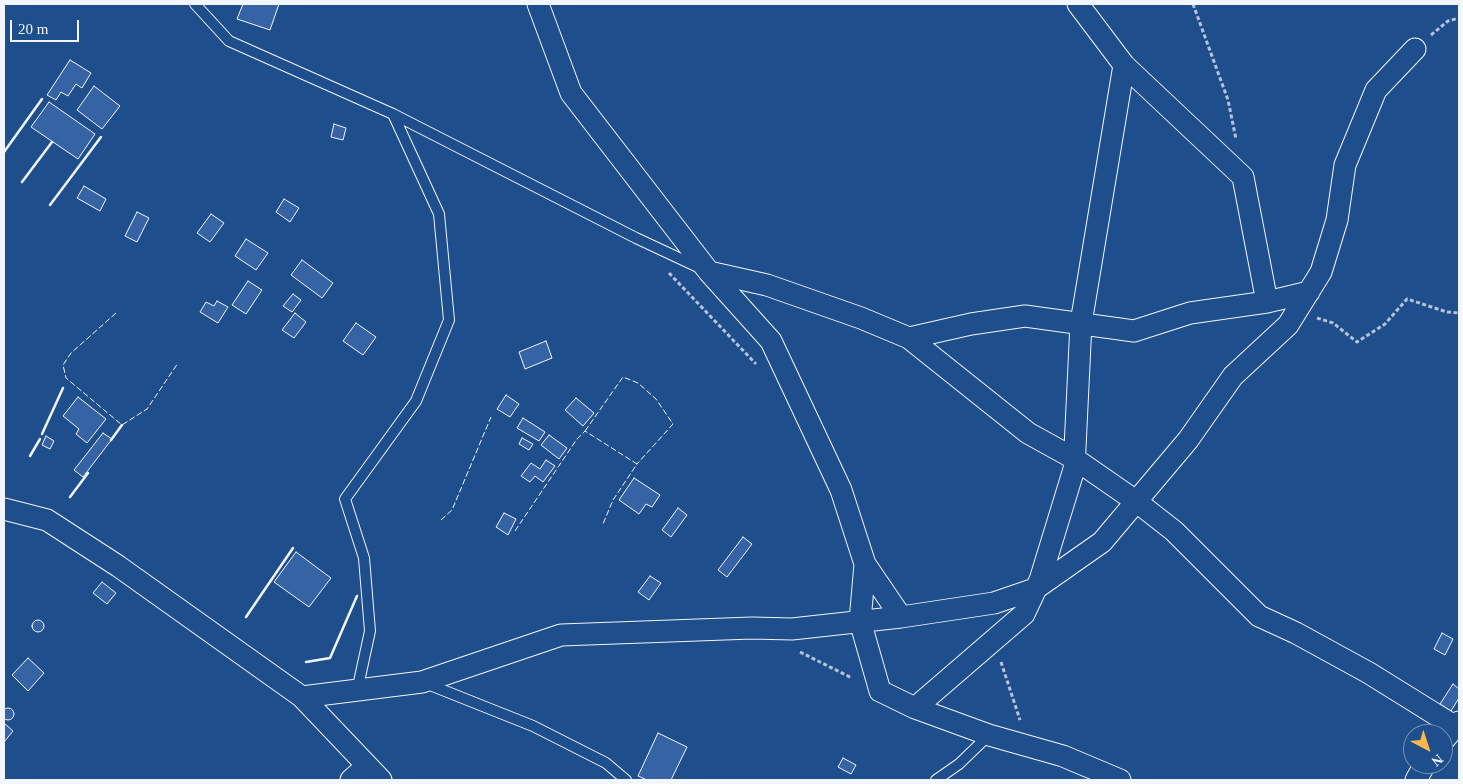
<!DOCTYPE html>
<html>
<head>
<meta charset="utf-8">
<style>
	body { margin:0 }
	#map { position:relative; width:1463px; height:784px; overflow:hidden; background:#1f4e8c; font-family:"Times New Roman",serif }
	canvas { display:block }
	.frame { position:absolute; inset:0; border:5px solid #f2f6ff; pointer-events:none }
	.north { position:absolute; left:1403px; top:724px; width:50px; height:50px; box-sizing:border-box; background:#1f4e8c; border:1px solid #7391ba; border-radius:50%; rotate:140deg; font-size:14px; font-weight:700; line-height:20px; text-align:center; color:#f2f6ff }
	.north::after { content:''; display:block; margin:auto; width:18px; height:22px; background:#ffb74d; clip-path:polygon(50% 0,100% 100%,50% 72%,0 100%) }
	.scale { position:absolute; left:10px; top:20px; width:69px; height:22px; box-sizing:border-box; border:2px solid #f2f6ff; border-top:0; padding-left:6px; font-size:15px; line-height:18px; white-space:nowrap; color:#f2f6ff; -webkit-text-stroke:4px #1f4e8c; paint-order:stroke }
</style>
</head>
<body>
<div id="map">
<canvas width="1463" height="784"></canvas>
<div class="frame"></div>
<div class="north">N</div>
<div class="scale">20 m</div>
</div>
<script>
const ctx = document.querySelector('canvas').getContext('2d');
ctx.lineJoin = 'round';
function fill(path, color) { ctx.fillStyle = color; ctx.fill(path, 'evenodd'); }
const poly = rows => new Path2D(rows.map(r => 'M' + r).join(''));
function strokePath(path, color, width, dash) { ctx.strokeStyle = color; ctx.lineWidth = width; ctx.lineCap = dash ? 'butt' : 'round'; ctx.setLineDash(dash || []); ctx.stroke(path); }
const building = poly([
	[243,4,279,4,270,30,237,19,243,4],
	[70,60,91,73,82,88,76,84,68,96,61,92,56,100,47,95,70,60],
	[94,86,120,106,102,129,77,110,94,86],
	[49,102,95,134,78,159,31,127,49,102],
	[334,124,346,128,343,140,331,137,334,124],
	[84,186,106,199,100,211,77,198,84,186],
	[284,199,299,208,290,222,276,212,284,199],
	[137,212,149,218,137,242,125,236,137,212],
	[211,214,224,223,210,242,197,233,211,214],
	[246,239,268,253,256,270,235,256,246,239],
	[302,260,333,283,322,298,291,275,302,260],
	[248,281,262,290,246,314,232,305,248,281],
	[293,294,301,300,292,312,283,306,293,294],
	[217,301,228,307,218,323,200,312,206,302,214,306,217,301],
	[295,313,306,322,294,338,282,330,295,313],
	[356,323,376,337,363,355,343,341,356,323],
	[546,341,552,358,525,369,519,352,546,341],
	[506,395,519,404,510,417,497,409,506,395],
	[78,397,106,419,87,443,76,434,79,429,63,416,78,397],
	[576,398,594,413,583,426,565,410,576,398],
	[523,418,545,432,539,441,517,428,523,418],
	[103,433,112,439,83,477,74,470,103,433],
	[549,435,567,448,559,459,541,445,549,435],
	[46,436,54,441,50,449,42,445,46,436],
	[522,438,533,444,529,450,519,444,522,438],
	[546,460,555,466,543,482,535,476,530,482,521,476,531,463,540,469,546,460],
	[634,478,660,495,652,507,646,504,639,514,619,500,634,478],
	[678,508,687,515,671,537,662,530,678,508],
	[504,513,516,519,508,535,496,527,504,513],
	[743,537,752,544,727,577,718,570,743,537],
	[296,552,331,578,309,607,274,582,296,552],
	[650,576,661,583,649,600,638,592,650,576],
	[102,582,116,593,107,604,93,593,102,582],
	'32 626a6 6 0 1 1 12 0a6 6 0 1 1-12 0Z',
	[1442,633,1453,639,1445,655,1434,649,1442,633],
	[28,658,44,673,28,691,12,675,28,658],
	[1453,684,1459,689,1459,698,1451,711,1440,704,1453,684],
	'2 714a6 6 0 1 1 12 0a6 6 0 1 1-12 0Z',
	[4,723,13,731,4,742,4,723],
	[658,733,687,747,671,780,647,780,638,776,658,733],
	[843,758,856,765,851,774,838,767,843,758]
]);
fill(building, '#3563a3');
strokePath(building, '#f2f6ff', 1);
const lane = poly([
	[195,4,229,41,393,114,636,238,698,267],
	[425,683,533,726,606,763,626,780],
	[357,691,370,631,364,558,345,499,416,401,449,320,439,214,393,114],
	[936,780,959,764,989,735]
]);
const street = poly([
	[538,4,571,93,709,272,771,341,841,490,865,564,901,617],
	[709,272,767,285,861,318,909,338,971,324,1025,316,1134,331,1190,313,1267,302,1243,177,1124,65,1078,4],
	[1267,302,1309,292],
	[909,338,1028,433,1075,459,1137,502,1174,531,1259,616,1296,633,1369,673,1459,729],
	[4,509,47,520,118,566,302,697,381,780],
	[865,564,860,621,880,691,915,708,989,735,1063,756,1120,780],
	[302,697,422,682,561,635,752,628,792,629,901,617,994,603,1035,589,1102,542,1188,440,1233,376,1288,325,1321,272,1337,220,1345,165,1376,90,1415,49],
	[915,708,1024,614,1040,580,1074,469,1081,323,1124,65],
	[1443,741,1459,722],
	[351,780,367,766],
	[1416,780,1425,764]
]);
strokePath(lane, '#f2f6ff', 12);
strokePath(street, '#f2f6ff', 23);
strokePath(poly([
	[1193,4,1228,100,1236,139],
	[1431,35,1448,21,1459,18],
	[669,273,756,364],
	[1317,318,1333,323,1357,342,1385,324,1407,299,1447,312,1459,313],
	[800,652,852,678],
	[1001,662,1020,720]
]), '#b3c4dc', 3, [4, 2.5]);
strokePath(lane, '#1f4e8c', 10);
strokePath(street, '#1f4e8c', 21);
strokePath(poly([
	[116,313,71,353,63,365,66,378,122,425,147,409,178,363],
	[585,431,623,377,638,383,656,399,673,424,637,464],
	[441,520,452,510,491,417],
	[515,531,577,439,585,431,637,464,613,500,603,524]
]), '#f2f6ff', 1, [6, 2.5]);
strokePath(poly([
	[4,152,42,99],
	[22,182,52,142],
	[50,205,101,137],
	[42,434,63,388],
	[111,440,122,425],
	[30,456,40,439],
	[70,497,88,473],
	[246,617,293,548],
	[306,662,330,658,357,596]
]), '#f2f6ff', 2.5);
</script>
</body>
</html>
